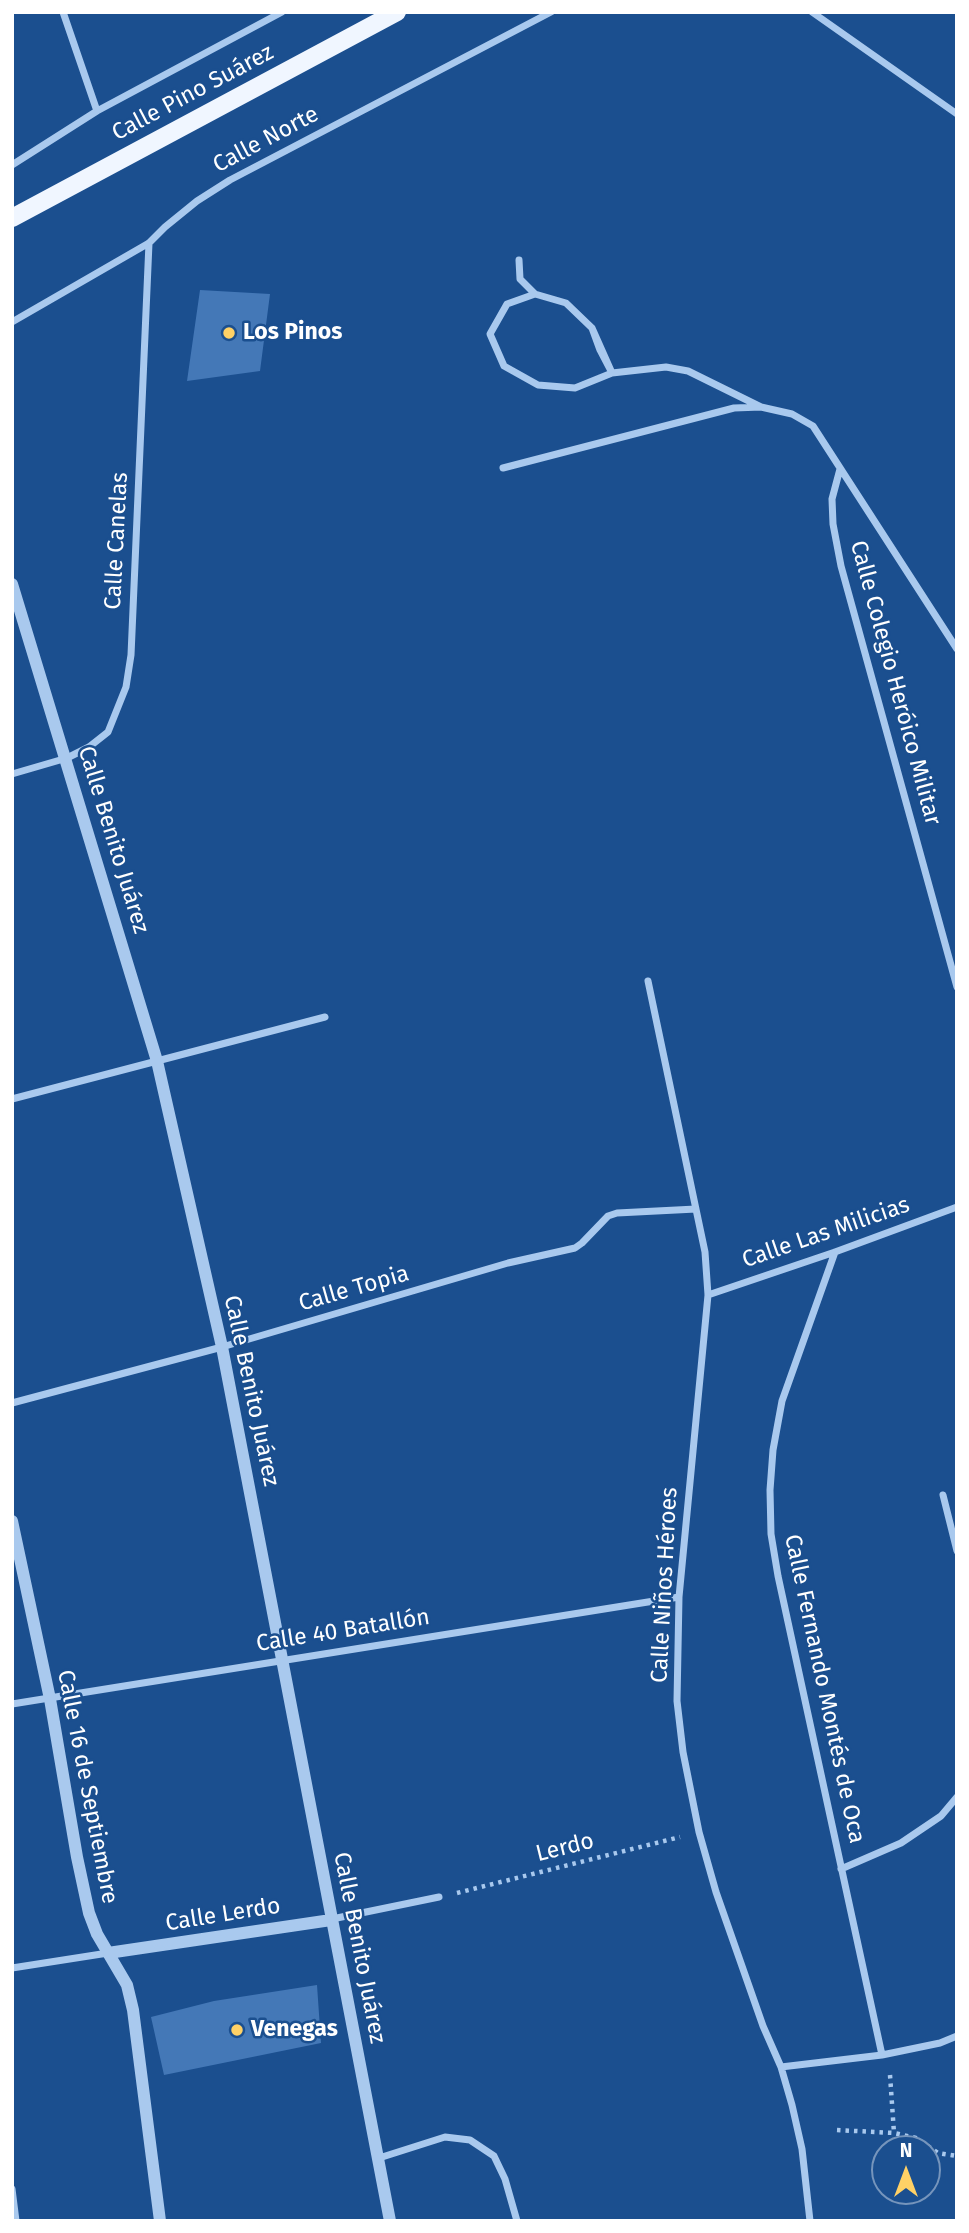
<!DOCTYPE html>
<html>
<head>
<meta charset="utf-8">
<style>
	body { margin:0 }
	#map { position:relative; width:969px; height:2233px; overflow:hidden; background:#1b4f8f; font-family:"Fira Sans",sans-serif }
	canvas { display:block }
	.frame { position:absolute; inset:0; border:14px solid #fff; pointer-events:none }
	.north { position:absolute; left:871px; top:2135px; width:70px; height:70px; box-sizing:border-box; background:#1b4f8f; border:2px solid #7695bc; border-radius:50%; rotate:0deg; font-size:19px; font-weight:700; line-height:28px; text-align:center; color:#fff }
	.north::after { content:''; display:block; margin:auto; width:24px; height:32px; background:#ffd166; clip-path:polygon(50% 0,100% 100%,50% 72%,0 100%) }
</style>
</head>
<body>
<div id="map">
<canvas width="969" height="2233"></canvas>
<div class="frame"></div>
<div class="north">N</div>
</div>
<script>
const ctx = document.querySelector('canvas').getContext('2d');
ctx.lineJoin = 'round';
function fill(path, color) { ctx.fillStyle = color; ctx.fill(path, 'evenodd'); }
const poly = rows => new Path2D(rows.map(r => 'M' + r).join(''));
function strokePath(path, color, width, dash) { ctx.strokeStyle = color; ctx.lineWidth = width; ctx.lineCap = dash ? 'butt' : 'round'; ctx.setLineDash(dash || []); ctx.stroke(path); }
function write(font, color, halo, rows, align = 'center') {
  ctx.font = font + ' "Fira Sans",sans-serif'; ctx.lineWidth = 5; ctx.setLineDash([]); ctx.textBaseline = 'middle'; ctx.strokeStyle = halo; ctx.fillStyle = color; for (const [text, x, y, turn = 0] of rows) {
    ctx.save(); ctx.translate(x, y); ctx.rotate((+turn || 0) * Math.PI / 180); ctx.textAlign = isNaN(turn) ? turn : align; if (halo) ctx.strokeText(text, 0, 0); ctx.fillText(text, 0, 0); ctx.restore();
  }
}
fill(poly([
	[200,290,270,294,260,371,187,381],
	[317,1985,321,2043,164,2075,151,2017,214,2001]
]), '#4478b7');
strokePath(poly([
	[457,1893,680,1837],
	[890,2075,894,2133],
	[837,2130,894,2133,916,2138,938,2153,957,2156]
]), '#a9c9ee', 4.5, [3.5, 5]);
strokePath(poly([
	[63,12,97,111],
	[812,12,957,114],
	[12,165,97,111,282,12],
	[519,260,520,279,535,294],
	[12,322,149,243,165,227,197,201,230,180,551,12],
	[592,328,600,350,612,373,592,328,566,303,535,294,507,304,490,334,504,366,538,385,575,388,612,373,666,367,688,371,761,407,792,414,813,426,957,649],
	[503,468,734,408,761,407],
	[840,469,832,499,833,524,841,566,957,987],
	[12,774,67,758,89,747,108,732,126,687,131,655,149,243],
	[648,981,705,1252,708,1295,679,1597,677,1701,683,1752,699,1832,716,1892,763,2026,781,2067,792,2105,802,2149,810,2221],
	[12,1099,325,1017],
	[835,1252,782,1401,773,1450,770,1490,771,1534,778,1576,882,2055],
	[708,1295,835,1252,957,1207],
	[12,1403,222,1347,508,1263,575,1248,582,1243,608,1216,617,1213,696,1209],
	[943,1495,957,1551],
	[12,1704,679,1597],
	[841,1869,901,1843,941,1816,957,1797],
	[332,1919,439,1897],
	[12,1968,108,1953],
	[781,2067,882,2055,940,2043,957,2036],
	[379,2158,445,2137,470,2140,494,2156,505,2179,517,2221],
	[12,2189,16,2221]
]), '#a9c9ee', 7);
strokePath(poly([
	[12,584,157,1061,222,1347,390,2221],
	[12,1521,50,1699,77,1857,89,1913,97,1934,127,1985,133,2010,160,2221],
	[108,1953,331,1920]
]), '#a9c9ee', 12);
strokePath(poly([
	[12,218,397,12]
]), '#f0f6ff', 18);
for (const [x, y, r, color] of [
	[229,333,7,"#ffd166"],
	[237,2030,7,"#ffd166"]
]) { const dot = new Path2D(); dot.arc(x, y, r, 0, 2 * Math.PI); ctx.fillStyle = color; ctx.fill(dot); strokePath(dot, '#1b4f8f', 2.5); }
write('23px', '#fff', '#1b4f8f', [
	["Calle Pino Suárez",193,93,-28],
	["Calle Norte",266,140,-28],
	["Calle Canelas",117,541,-87],
	["Calle Colegio Heróico Militar",895,683,75],
	["Calle Benito Juárez",113,840,73],
	["Calle Las Milicias",826,1233,-19],
	["Calle Topia",354,1289,-16],
	["Calle Benito Juárez",251,1391,78],
	["Calle Niños Héroes",665,1585,-87],
	["Calle 40 Batallón",343,1631,-9],
	["Calle Fernando Montés de Oca",824,1689,78],
	["Calle 16 de Septiembre",87,1787,79],
	["Lerdo",565,1848,-14],
	["Calle Lerdo",223,1915,-9],
	["Calle Benito Juárez",359,1948,79]
]);
write('bold 23px', '#fff', '#1b4f8f', [
	["Los Pinos",243,333],
	["Venegas",251,2030]
], 'left');
</script>
</body>
</html>
